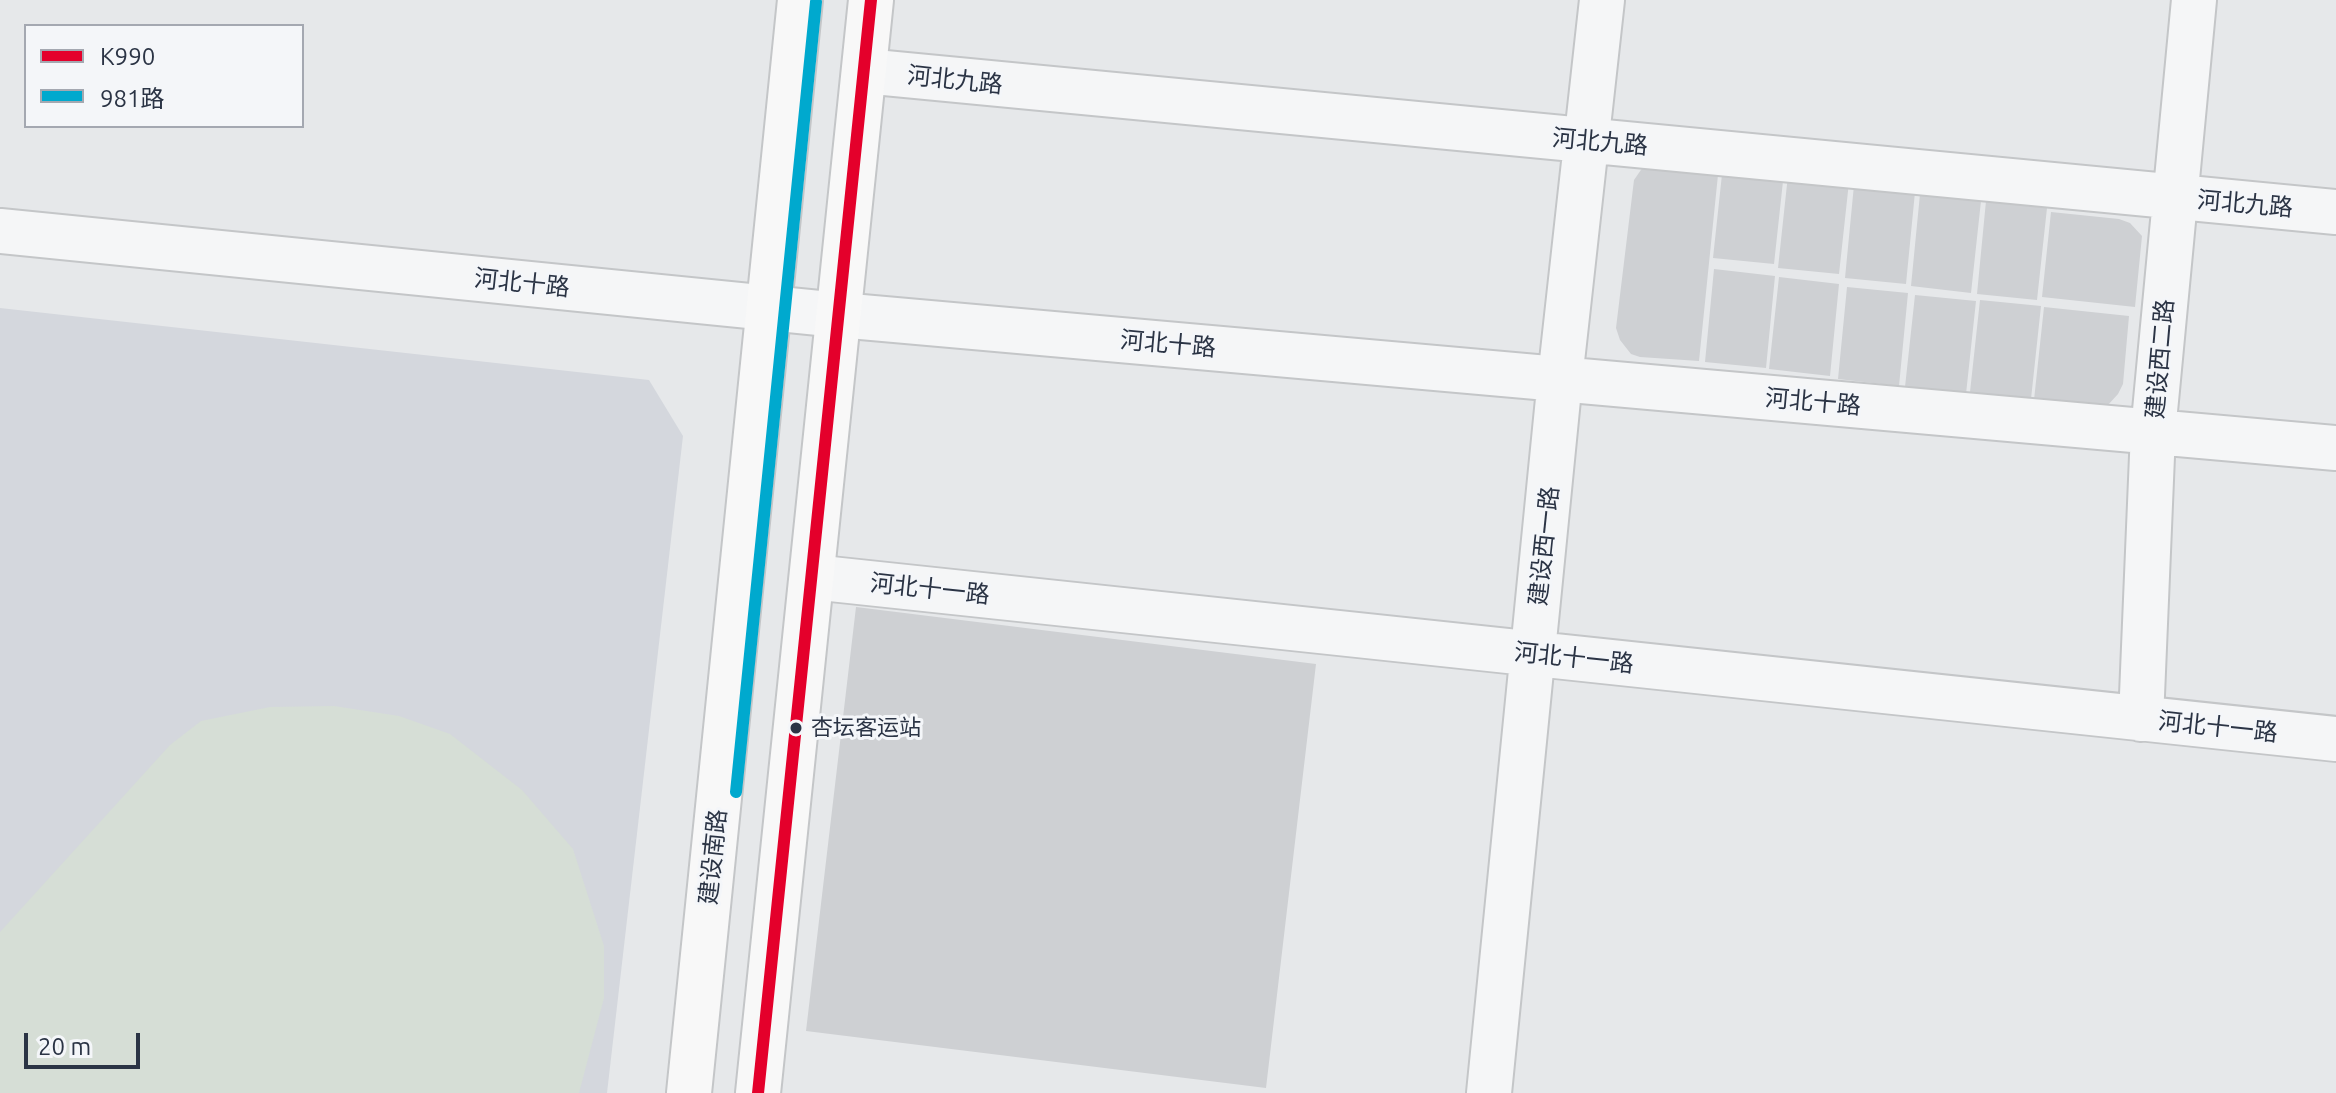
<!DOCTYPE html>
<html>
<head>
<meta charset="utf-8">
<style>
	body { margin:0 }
	#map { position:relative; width:2336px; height:1093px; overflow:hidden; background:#e6e8ea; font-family:Ubuntu,"Noto Sans SC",sans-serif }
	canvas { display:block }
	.legend { position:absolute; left:24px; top:24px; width:280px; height:104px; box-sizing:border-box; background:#f4f6f9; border:2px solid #a4a8b1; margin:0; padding:10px 14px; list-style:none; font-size:24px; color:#2b3445 }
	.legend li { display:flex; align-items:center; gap:16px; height:40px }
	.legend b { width:40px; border:2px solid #a4a8b1 }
	.scale { position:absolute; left:24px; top:1033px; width:116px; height:36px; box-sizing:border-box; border:4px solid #2b3445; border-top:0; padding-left:10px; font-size:24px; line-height:28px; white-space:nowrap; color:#2b3445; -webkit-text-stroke:6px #f4f6f9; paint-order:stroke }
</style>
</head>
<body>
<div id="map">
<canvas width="2336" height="1093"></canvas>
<ul class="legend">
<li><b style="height:10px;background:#e4002b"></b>K990</li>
<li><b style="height:10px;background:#00a9ce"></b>981路</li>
</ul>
<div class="scale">20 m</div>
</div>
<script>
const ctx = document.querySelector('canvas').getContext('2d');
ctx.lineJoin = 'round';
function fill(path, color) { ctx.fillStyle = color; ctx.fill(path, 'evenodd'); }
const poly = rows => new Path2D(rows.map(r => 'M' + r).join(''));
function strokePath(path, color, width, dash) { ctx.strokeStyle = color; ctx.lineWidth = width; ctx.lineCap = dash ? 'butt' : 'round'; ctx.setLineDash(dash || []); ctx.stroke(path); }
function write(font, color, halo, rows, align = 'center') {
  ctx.font = font + ' Ubuntu,"Noto Sans SC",sans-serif'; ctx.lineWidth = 6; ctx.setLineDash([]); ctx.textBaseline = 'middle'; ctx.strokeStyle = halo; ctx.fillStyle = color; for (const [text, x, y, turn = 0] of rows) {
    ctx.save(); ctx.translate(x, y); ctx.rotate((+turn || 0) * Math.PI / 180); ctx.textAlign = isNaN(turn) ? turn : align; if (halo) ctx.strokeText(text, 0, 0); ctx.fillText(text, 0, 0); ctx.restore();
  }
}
fill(poly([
	[0,308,649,380,683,436,607,1093,0,1093]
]), '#d4d7dd');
fill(poly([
	[334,706,399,716,450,734,522,790,573,849,604,946,604,998,579,1093,0,1093,0,932,170,745,201,721,270,707]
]), '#d6ded6');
fill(poly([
	[1645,164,1719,165,1699,361,1640,357,1631,354,1620,340,1616,328,1634,180],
	[1723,165,1784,172,1774,264,1713,258],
	[1788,175,1849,182,1839,274,1778,268],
	[1854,185,1915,192,1906,284,1845,278],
	[1920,194,1981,201,1971,293,1911,286],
	[1986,201,2047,208,2037,300,1977,294],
	[2051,212,2119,219,2130,223,2142,236,2135,307,2042,297],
	[1714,269,1775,276,1766,368,1705,362],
	[1779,277,1839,284,1830,376,1769,369],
	[1847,287,1908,293,1899,386,1838,379],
	[1915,295,1976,301,1966,394,1905,387],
	[1980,300,2041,306,2031,399,1970,392],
	[2044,307,2129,316,2123,384,2118,394,2107,406,2034,400],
	[856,607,1316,664,1266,1088,806,1031]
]), '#ced0d3');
const street = poly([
	[864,71,2336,212],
	[0,231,839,315,2336,448],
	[812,577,2336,739],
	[2141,719,2153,432,2194,0],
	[1489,1093,1560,379,1602,0]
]);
const secondary = poly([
	[689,1093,800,0],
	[758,1093,871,0]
]);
strokePath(street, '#c4c6c8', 48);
strokePath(secondary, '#c4c6c8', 48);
strokePath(street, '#f5f6f7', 44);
strokePath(secondary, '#f8f8f8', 44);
strokePath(poly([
	[758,1093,871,0]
]), '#e4002b', 12);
strokePath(poly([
	[736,792,816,2]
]), '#00a9ce', 12);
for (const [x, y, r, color] of [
	[796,728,7,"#2b3445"]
]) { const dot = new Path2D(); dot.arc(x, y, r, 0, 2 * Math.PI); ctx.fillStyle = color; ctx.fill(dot); strokePath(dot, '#f4f6f9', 3); }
write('22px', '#2b3445', '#f4f6f9', [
	["杏坛客运站",811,728]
], 'left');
write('24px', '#2b3445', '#f4f6f9', [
	["河北九路",955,80,6],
	["河北九路",1600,142,5],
	["河北九路",2245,204,5],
	["河北十路",522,283,6],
	["河北十路",1168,344,5],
	["建设西二路",2160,359,-85],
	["河北十路",1813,402,5],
	["建设西一路",1544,546,-84],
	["河北十一路",930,589,6],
	["河北十一路",1574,658,6],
	["河北十一路",2218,727,6],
	["建设南路",713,857,-84]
]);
</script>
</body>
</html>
